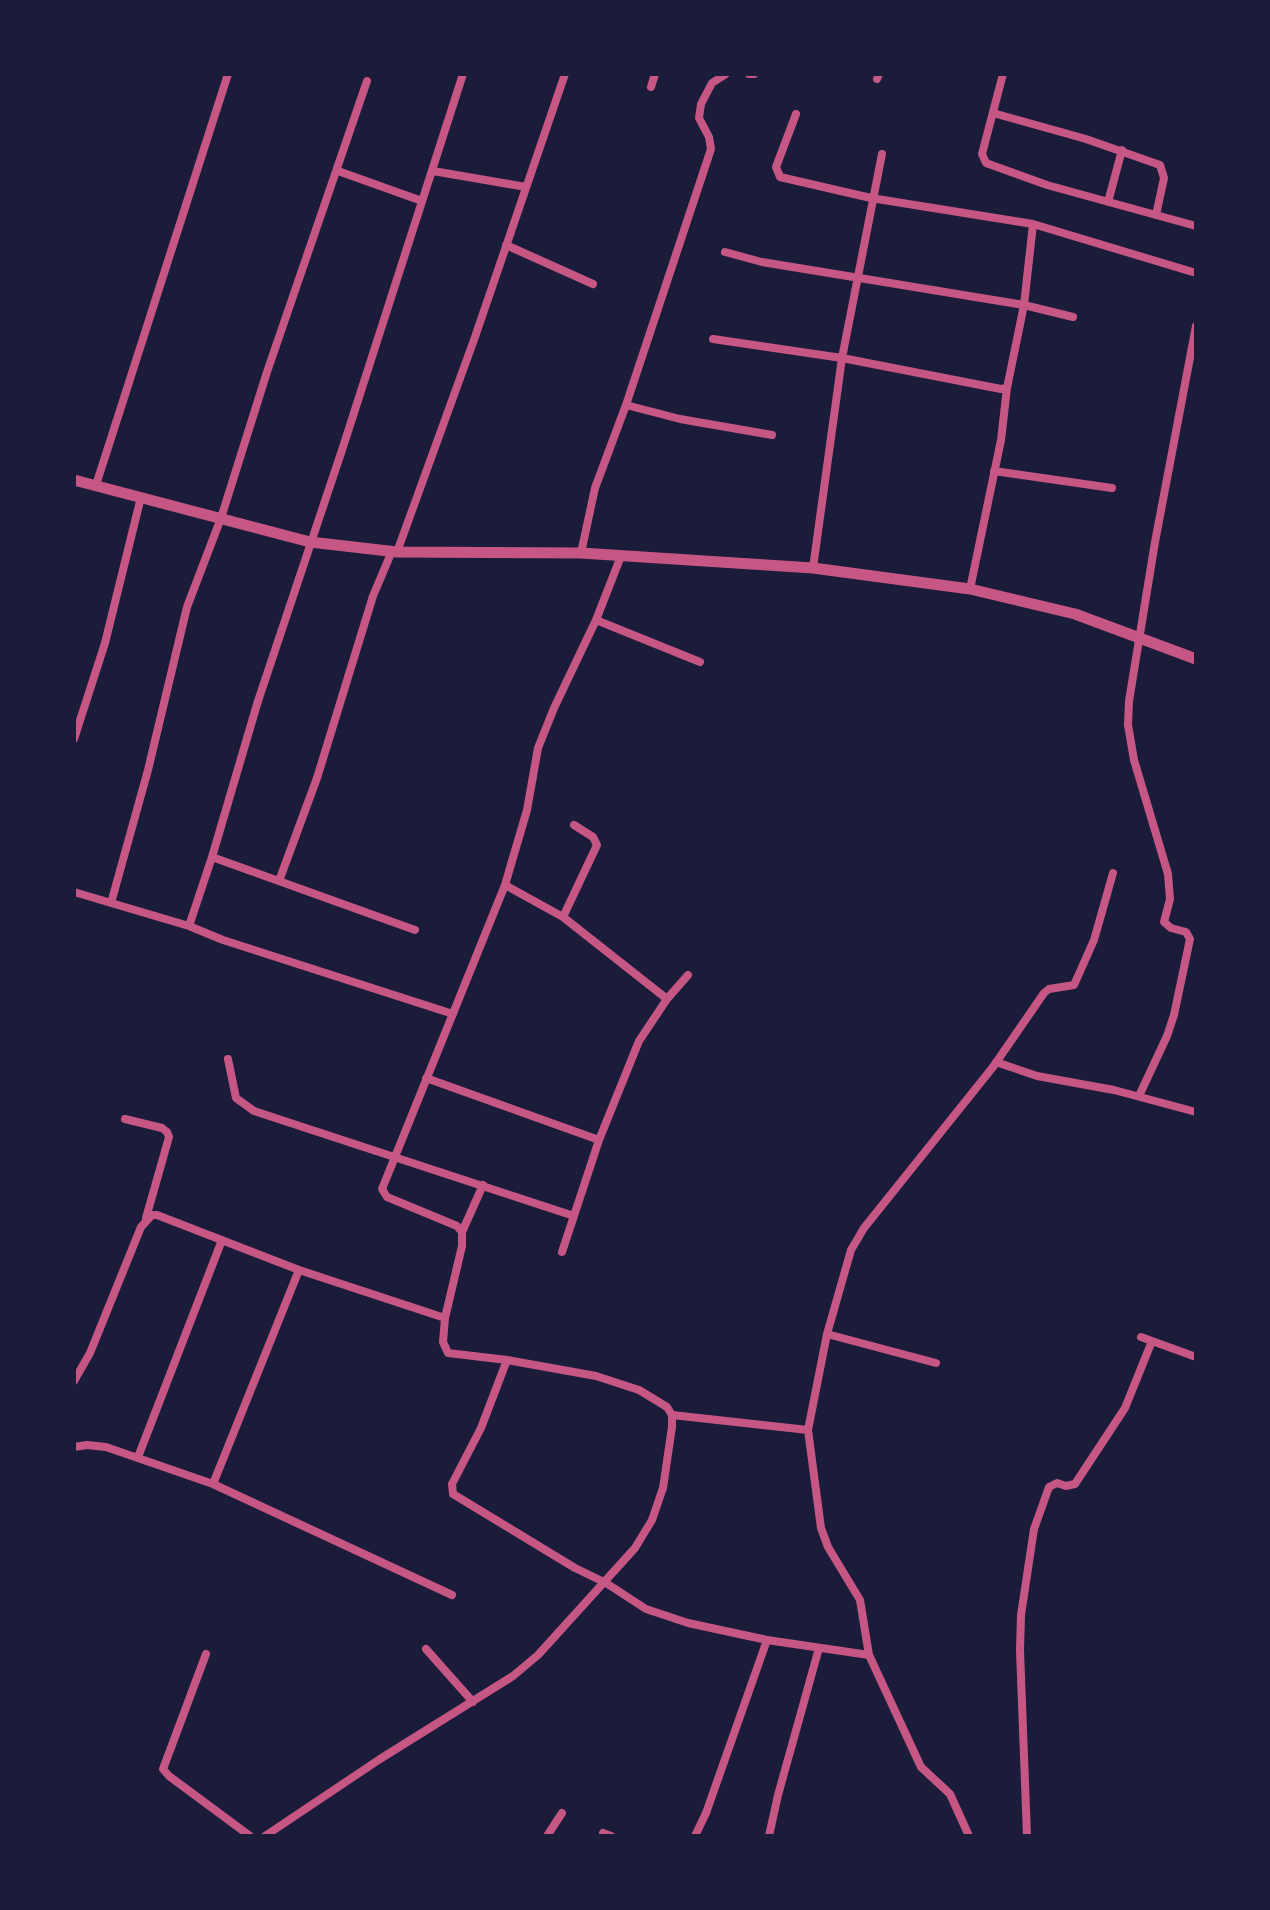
<!DOCTYPE html>
<html>
<head>
<meta charset="utf-8">
<style>
	body { margin:0 }
	#map { position:relative; width:1270px; height:1910px; overflow:hidden; background:#1b1b3a; font-family:Jost,sans-serif }
	canvas { display:block }
	.frame { position:absolute; inset:0; border:76px solid #1b1b3a; pointer-events:none }
</style>
</head>
<body>
<div id="map">
<canvas width="1270" height="1910"></canvas>
<div class="frame"></div>
</div>
<script>
const ctx = document.querySelector('canvas').getContext('2d');
ctx.lineJoin = 'round';
const poly = rows => new Path2D(rows.map(r => 'M' + r).join(''));
function strokePath(path, color, width, dash) { ctx.strokeStyle = color; ctx.lineWidth = width; ctx.lineCap = dash ? 'butt' : 'round'; ctx.setLineDash(dash || []); ctx.stroke(path); }
strokePath(poly([
	[749,74,754,74],
	[1003,74,982,154,986,163,1047,185,1196,226],
	[877,79,879,74],
	[651,87,655,74],
	[993,113,1086,139,1160,165,1164,178,1156,215],
	[796,114,776,167,780,177,871,198,1033,224,1196,273],
	[338,171,422,201],
	[433,171,526,187],
	[1108,202,1122,150],
	[506,245,593,284],
	[725,252,762,262,1024,305,1073,317],
	[713,339,842,358,1001,389,1007,388,1024,305,1033,224],
	[626,405,680,419,772,435],
	[994,471,1112,488],
	[96,485,228,74],
	[397,552,475,337,565,74],
	[581,553,595,488,626,405,711,149,709,137,699,118,701,104,712,83,726,74],
	[813,568,842,358,882,154],
	[970,589,1001,440,1007,388],
	[596,620,700,662],
	[74,739,105,643,141,497],
	[212,857,415,930],
	[279,881,317,778,373,596,392,551],
	[505,885,563,917,667,999],
	[74,892,189,926,223,940,453,1014],
	[111,903,148,770,187,607,221,518,267,372,367,81],
	[563,917,597,845,593,837,574,825],
	[189,926,212,857,258,701,343,447,463,74],
	[228,1059,236,1098,254,1111,574,1216],
	[996,1062,1037,1076,1114,1090,1196,1112],
	[426,1078,599,1140],
	[1139,1096,1167,1036,1174,1015,1190,939,1186,932,1171,928,1164,922,1170,899,1168,874,1134,760,1128,725,1129,701,1155,542,1196,326],
	[125,1119,162,1128,167,1132,169,1137,146,1218],
	[462,1232,483,1185],
	[562,1252,599,1140,639,1041,667,999,688,975],
	[827,1334,936,1363],
	[1141,1337,1196,1357],
	[507,1360,481,1428,452,1484,453,1494,575,1568,606,1583,646,1609,688,1623,767,1640,869,1655,921,1767,950,1794,969,1836],
	[74,1381,90,1353,141,1227,152,1215,157,1215,299,1270,445,1318],
	[672,1415,808,1430],
	[74,1447,87,1445,106,1447,213,1484,452,1595],
	[138,1457,222,1240],
	[213,1484,299,1270],
	[426,1649,473,1702],
	[206,1654,163,1769,169,1776,250,1836],
	[869,1655,860,1600,828,1547,821,1528,808,1430,827,1334,851,1250,864,1228,993,1067,1044,993,1049,989,1074,985,1094,940,1113,873],
	[603,1833,611,1836],
	[265,1836,380,1759,513,1676,538,1655,635,1548,652,1520,663,1488,672,1427,672,1415,667,1407,639,1390,596,1376,507,1360,448,1353,443,1342,445,1318,462,1246,462,1232,457,1226,387,1197,382,1189,505,885,527,810,538,748,554,708,596,620,621,556],
	[547,1836,562,1813],
	[695,1836,706,1813,767,1640],
	[769,1836,778,1795,819,1648],
	[1027,1836,1020,1650,1021,1615,1034,1529,1049,1487,1057,1483,1066,1486,1075,1484,1125,1408,1152,1341]
]), '#c65784', 8);
strokePath(poly([
	[74,480,310,542,397,552,581,553,813,568,970,589,1075,614,1196,659]
]), '#c65784', 11);
</script>
</body>
</html>
